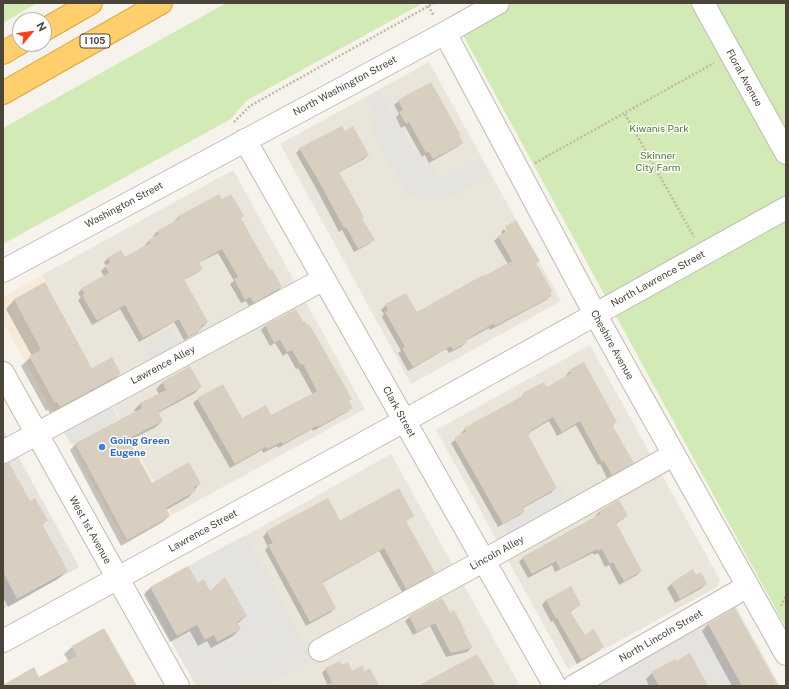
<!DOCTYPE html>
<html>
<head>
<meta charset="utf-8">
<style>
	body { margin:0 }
	#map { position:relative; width:789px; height:689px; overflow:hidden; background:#f6f3ec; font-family:"Public Sans",sans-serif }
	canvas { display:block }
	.frame { position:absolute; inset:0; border:4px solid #4b4439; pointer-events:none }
	.north { position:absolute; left:12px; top:12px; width:40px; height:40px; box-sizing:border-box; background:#fff; border:1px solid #b7b4b0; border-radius:50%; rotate:61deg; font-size:11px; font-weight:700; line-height:16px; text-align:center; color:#4b4439 }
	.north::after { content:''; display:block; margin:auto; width:14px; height:18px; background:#fc3f1d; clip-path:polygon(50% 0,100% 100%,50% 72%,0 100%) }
</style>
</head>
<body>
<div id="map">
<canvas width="789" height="689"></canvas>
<div class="frame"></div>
<div class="north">N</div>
</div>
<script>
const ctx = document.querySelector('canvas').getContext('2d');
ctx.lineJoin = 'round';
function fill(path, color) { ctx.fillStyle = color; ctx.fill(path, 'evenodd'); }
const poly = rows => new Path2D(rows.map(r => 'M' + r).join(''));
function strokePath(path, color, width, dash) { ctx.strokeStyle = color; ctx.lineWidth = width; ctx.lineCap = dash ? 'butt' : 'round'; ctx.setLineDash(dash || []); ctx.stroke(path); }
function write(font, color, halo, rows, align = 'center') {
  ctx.font = font + ' "Public Sans",sans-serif'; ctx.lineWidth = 3; ctx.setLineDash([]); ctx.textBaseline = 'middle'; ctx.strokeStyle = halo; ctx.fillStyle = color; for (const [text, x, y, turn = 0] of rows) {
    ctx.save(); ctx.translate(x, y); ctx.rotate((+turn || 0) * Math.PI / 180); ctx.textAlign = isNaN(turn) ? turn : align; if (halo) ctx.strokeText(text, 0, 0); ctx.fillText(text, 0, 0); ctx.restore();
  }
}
fill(poly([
	[429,62,561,301,411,384,280,144],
	[233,170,365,409,172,515,42,275],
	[590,345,720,580,717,587,568,669,436,430],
	[391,454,520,686,266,686,314,660,247,535]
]), '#eae5da');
fill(poly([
	[42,275,172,515,125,542,3,322,3,297]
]), '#f7ead8');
fill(poly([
	[3,429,79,567,3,609],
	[247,535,314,660,266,686,196,686,144,592],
	[734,603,780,686,597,686,595,683]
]), '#e6e2dd');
fill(poly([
	[3,3,37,3,3,23],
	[226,3,423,3,246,101,231,119,3,244,3,128],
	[475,3,786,3,786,628,452,15]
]), '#d2eab5');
fill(poly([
	[380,91,415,154,419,152,425,163,430,161,437,173,441,176,449,176,480,158,489,176,453,196,442,199,424,199,408,196,371,130,377,117,366,98],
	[170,330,179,347,152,362,143,346],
	[108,399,119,419,71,445,60,425],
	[561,485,573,505,511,539,503,524,530,509,528,504],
	[244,536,282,605,267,613,272,623,194,665,177,636,197,625,205,640,214,635,218,642,241,629,237,622,225,577,218,584,209,589,204,580,198,583,188,566],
	[6,578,17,599,3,607,3,579],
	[706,620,742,686,709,686,690,651,685,650,701,623],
	[289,623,304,651,241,686,208,686,200,671],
	[639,662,651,682,644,686,609,686,606,681]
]), '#e5e3e0');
fill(poly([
	[399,101,458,135,462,143,457,147,429,163,425,155,422,157,405,126,401,128,396,117,399,114,394,105],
	[344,132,368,155,364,159,338,173,373,240,369,244,354,252,342,230,339,232,317,190,296,153,300,149],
	[219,195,222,200,240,219,269,272,281,287,277,292,249,306,246,301,241,303,230,284,234,281,218,253,198,263,201,269,197,273,183,280,207,322,197,333,184,340,174,322,139,342,120,309,92,325,78,300,81,298,78,293,82,289,104,276,101,271,106,266,104,262,108,258,121,251,124,258,145,246,145,245,149,241,154,238,153,236,157,232,175,223,174,222,178,217],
	[504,229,508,236,538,261,535,264,551,296,546,300,490,330,489,328,465,341,466,342,461,347,449,353,446,349,408,371,398,353,401,351,382,317,384,314,381,310,386,305,416,313,508,264,494,241,502,234,501,232],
	[45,284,92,369,120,374,111,382,51,415,48,410,46,411,21,366,32,356,6,309,14,300],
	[295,310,351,399,348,402,352,408,347,412,313,431,312,429,278,448,277,446,263,453,262,450,230,468,193,403,198,399,242,419,271,416,313,395,298,368,296,369,287,353,283,356,275,343,270,346,261,330,265,326],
	[189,367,200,387,195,393,158,413,162,421,156,427,128,441,151,484,200,483,189,497,166,510,169,516,163,522,121,546,70,450,76,444,136,412,134,410,140,404,159,394,156,389,162,383],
	[570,371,616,422,612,426,632,463,628,467,607,478,600,464,598,465,576,425,557,436,549,421,530,432,527,436,556,487,552,492,523,508,524,511,520,515,498,527,451,443,462,435,461,433,465,429,520,398,524,394,546,388,567,377,566,375],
	[3,469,29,503,46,521,42,525,67,571,58,579,8,607,3,597],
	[599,512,627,516,616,524,641,571,637,575,619,585,609,565,605,567,598,553,594,555,593,553,555,572,552,565,528,578,519,562,523,558,596,517,595,516],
	[413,516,405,522,434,573,429,577,402,592,379,551,322,583,335,608,331,612,306,626,265,550,268,547,263,537,267,532,340,522],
	[188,567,198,584,246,616,237,624,240,629,233,636,211,648,207,641,198,646,190,631,170,642,144,595,150,588],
	[672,584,706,584,702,588,675,603,667,588],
	[571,587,580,605,570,612,585,636,602,647,598,651,577,664,553,621,551,622,542,605,546,600],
	[441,599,472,647,467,652,446,657,430,626,413,635,405,621,410,617],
	[708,624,777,686,732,686,702,631],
	[72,647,136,686,3,686,39,679,69,662,64,654],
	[342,667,352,672,363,672,378,686,328,686,322,673,326,669],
	[652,673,707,686,649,686,646,679]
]), '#0003');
fill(poly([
	[431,82,460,134,459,135,463,143,433,159,429,152,426,153,409,122,406,124,399,112,403,110,398,100],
	[342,126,345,131,353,126,369,155,339,172,364,217,362,218,375,240,358,249,346,227,344,228,321,185,299,148],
	[219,194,222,199,231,194,244,216,241,218,270,270,272,269,282,287,254,303,250,297,245,300,234,279,238,277,222,249,199,262,203,269,184,279,208,322,201,326,202,329,188,337,179,319,143,338,125,305,97,321,82,295,85,294,81,288,109,273,105,266,110,262,108,257,121,250,125,257,150,243,148,240,159,234,157,231,179,219,178,216],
	[516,220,540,261,536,263,552,291,550,292,552,296,495,326,493,324,465,340,467,342,453,350,451,346,413,367,402,348,405,347,385,312,388,310,385,304,406,293,417,312,483,275,484,276,512,261,498,236,507,231,505,227],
	[45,282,92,368,112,357,121,374,60,407,57,402,55,403,29,356,41,350,14,299],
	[296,309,303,322,305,321,307,325,309,324,326,353,352,399,349,401,353,408,318,427,317,426,283,444,281,442,268,449,266,447,235,464,197,398,223,384,242,418,266,405,271,415,317,391,303,364,301,365,292,350,287,352,280,340,274,343,265,325],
	[584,362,617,422,612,425,634,463,612,475,604,461,602,462,580,421,562,432,553,417,530,431,531,433,528,435,557,488,523,507,525,511,503,524,454,438,466,431,464,428,524,395,523,393,544,382,547,387,571,373,569,370],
	[190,366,202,387,158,412,163,421,128,439,152,483,189,462,201,484,194,487,196,491,166,508,170,516,127,540,75,443,142,408,140,403,166,390,162,382],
	[9,463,30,501,35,498,48,521,42,524,68,571,17,599,3,572,3,464],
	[399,488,414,516,406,521,435,573,406,589,384,548,322,582,336,608,310,622,268,545,273,543,266,531,328,498,340,520],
	[619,500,628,516,616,523,642,571,624,581,613,562,610,564,602,549,598,551,597,549,560,569,556,561,532,574,522,557,600,514,599,511],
	[188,566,198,583,204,579,210,591,225,577,247,616,237,622,241,629,217,642,214,635,205,640,197,625,177,636,150,587],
	[693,569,696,575,701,572,707,584,680,599,671,583],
	[571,586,581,605,570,611,585,635,594,629,604,647,581,660,557,618,556,619,546,600],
	[442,598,450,612,454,610,465,631,464,632,473,648,451,653,435,623,417,632,409,616],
	[735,608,778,686,742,686,708,624],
	[104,628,137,686,3,686,3,685,34,667,39,677,77,656,72,646],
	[690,653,708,686,659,686,651,672,675,659,676,661],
	[477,654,496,686,418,686,462,662],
	[340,661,342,665,348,662,352,671,363,665,364,671,370,668,379,686,325,686,332,682,325,668]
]), '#d8cfc1');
const minor = poly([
	[703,3,786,153],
	[445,33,595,314,786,654],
	[245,140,555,686],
	[3,271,445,33,498,3],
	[3,373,178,686],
	[3,452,324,279],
	[3,641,404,421,786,208],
	[320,650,483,561,673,455],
	[574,686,748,586]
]);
const highway = poly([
	[44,30,91,3],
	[3,53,20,43],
	[3,93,161,3]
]);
strokePath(minor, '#c2bbae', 24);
strokePath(highway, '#e0a43c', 24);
strokePath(poly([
	[428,6,434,16],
	[625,114,694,237],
	[234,122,250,106,434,3],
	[535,163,714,63],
	[781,606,786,596]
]), '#c4b79f', 2.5, [2, 2]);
strokePath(minor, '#fff', 22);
strokePath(highway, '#ffcf6e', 22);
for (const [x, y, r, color] of [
	[102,447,4,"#3f7fe0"]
]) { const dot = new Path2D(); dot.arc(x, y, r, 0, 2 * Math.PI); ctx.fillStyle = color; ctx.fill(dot); strokePath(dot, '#fff', 1.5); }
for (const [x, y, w] of [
	[95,41,30]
]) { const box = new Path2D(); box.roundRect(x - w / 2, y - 7, w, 14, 3); ctx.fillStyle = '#fff'; ctx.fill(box); strokePath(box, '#4b4439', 1); }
write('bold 9px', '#4b4439', null, [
	["I 105",95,41]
]);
write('10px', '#4b4439', '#fff', [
	["Floral Avenue",744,78,61],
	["North Washington Street",345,86,-28],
	["Washington Street",124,205,-28],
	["North Lawrence Street",658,279,-29],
	["Cheshire Avenue",612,345,61],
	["Lawrence Alley",163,365,-28],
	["Clark Street",399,412,61],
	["West 1st Avenue",90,530,61],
	["Lawrence Street",203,531,-29],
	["Lincoln Alley",497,553,-29],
	["North Lincoln Street",661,636,-30]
]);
write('10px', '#4a7f2a', '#fff', [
	["Kiwanis Park",659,129],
	["Skinner",658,156],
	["City Farm",658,168]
]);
write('bold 10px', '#366cbe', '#fff', [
	["Going Green",110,441],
	["Eugene",110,453]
], 'left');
</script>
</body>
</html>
